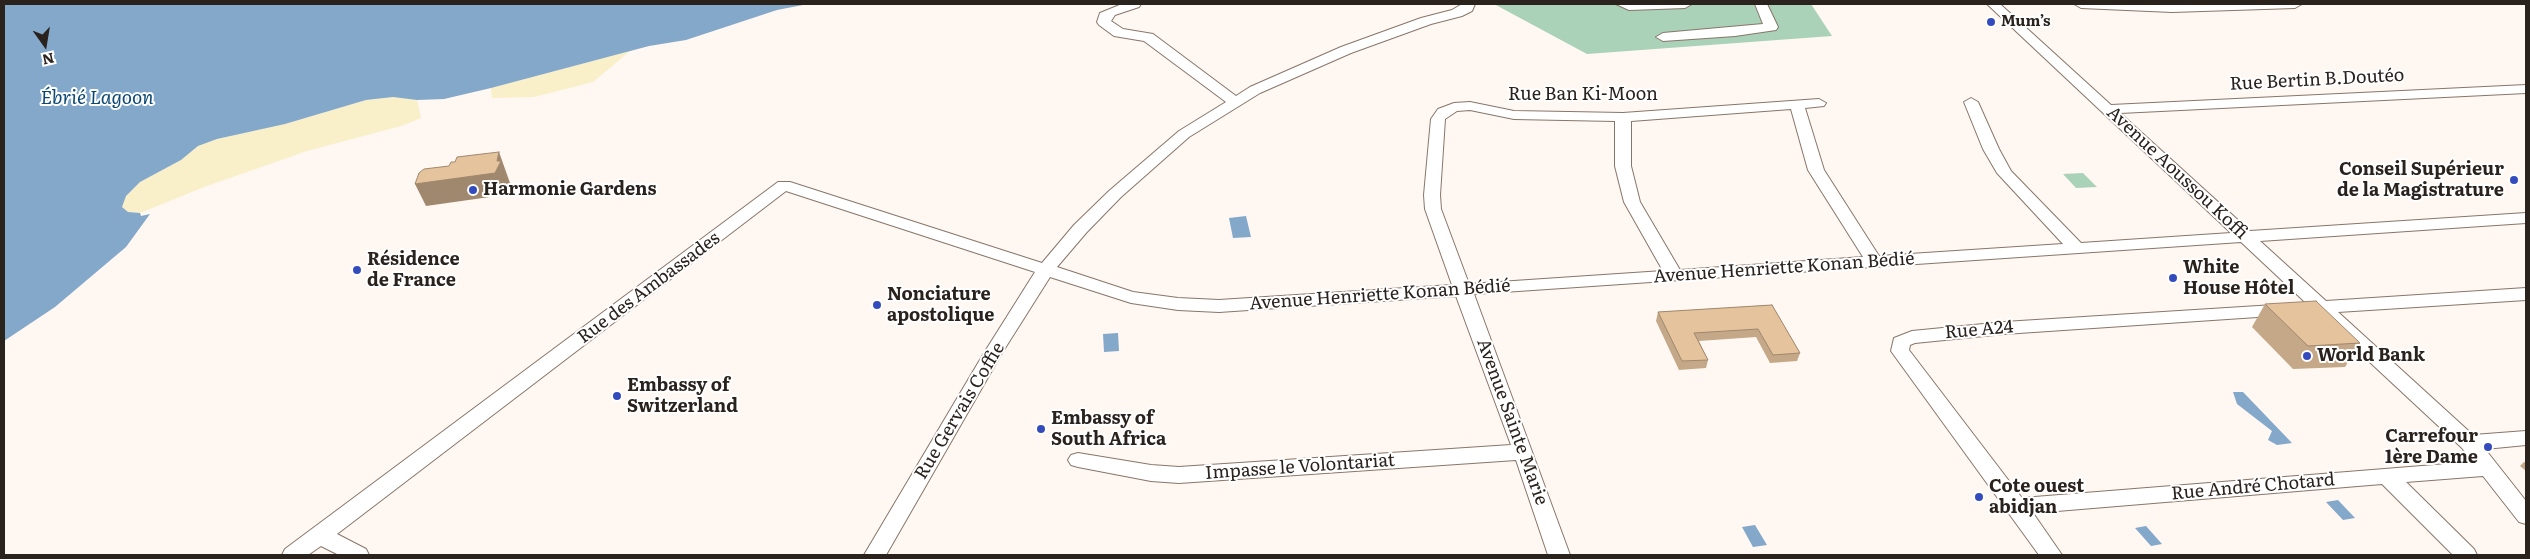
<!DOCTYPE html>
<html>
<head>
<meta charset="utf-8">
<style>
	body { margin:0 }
	#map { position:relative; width:2530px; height:559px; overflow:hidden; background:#fff7f1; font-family:Literata,serif }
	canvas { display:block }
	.frame { position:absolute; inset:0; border:5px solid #29221d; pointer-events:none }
	.north { position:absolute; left:20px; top:20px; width:50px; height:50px; -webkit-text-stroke:4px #fff; paint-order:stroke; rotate:167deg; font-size:14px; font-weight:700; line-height:20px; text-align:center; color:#29221d }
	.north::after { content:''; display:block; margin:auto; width:18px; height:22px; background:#29221d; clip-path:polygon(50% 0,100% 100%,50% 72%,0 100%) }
</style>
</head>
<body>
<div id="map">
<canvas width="2530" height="559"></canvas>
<div class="frame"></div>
<div class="north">N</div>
</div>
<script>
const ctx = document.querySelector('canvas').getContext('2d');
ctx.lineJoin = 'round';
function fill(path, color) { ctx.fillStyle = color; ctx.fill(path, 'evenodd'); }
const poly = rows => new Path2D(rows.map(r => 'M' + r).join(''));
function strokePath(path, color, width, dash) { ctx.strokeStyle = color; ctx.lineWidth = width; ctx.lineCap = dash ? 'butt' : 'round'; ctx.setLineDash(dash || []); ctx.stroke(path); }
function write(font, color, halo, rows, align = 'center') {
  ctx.font = font + ' Literata,serif'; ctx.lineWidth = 4; ctx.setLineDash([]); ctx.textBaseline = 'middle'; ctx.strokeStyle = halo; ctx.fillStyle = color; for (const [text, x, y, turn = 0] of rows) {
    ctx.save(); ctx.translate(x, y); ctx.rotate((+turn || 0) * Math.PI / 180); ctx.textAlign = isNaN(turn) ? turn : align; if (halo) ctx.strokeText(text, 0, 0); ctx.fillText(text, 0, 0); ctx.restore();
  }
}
fill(poly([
	[1494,4,1811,4,1832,36,1587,54],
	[2083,173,2097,187,2076,188,2063,174]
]), '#a9d2b9');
fill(poly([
	[630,51,593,82,534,97,492,98,491,88],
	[393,97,417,100,421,118,401,126,307,151,204,187,140,213,128,212,121,206,126,196,140,182,181,160,198,146,217,139,285,124,366,100]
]), '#f9efc9');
fill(poly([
	[4,4,808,4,777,10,686,40,649,46,491,88,444,99,417,100,393,97,366,100,285,124,217,139,198,146,181,160,140,182,126,196,122,207,128,212,140,213,141,216,150,214,126,247,55,307,4,341],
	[1246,216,1251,237,1233,238,1229,218],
	[1118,333,1119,351,1104,352,1103,334],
	[2233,392,2243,392,2292,443,2277,445,2268,440,2272,431,2237,404],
	[2338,500,2355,518,2343,520,2326,502],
	[1755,525,1767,545,1753,547,1742,527],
	[2146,526,2162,544,2151,546,2135,528]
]), '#83a8c9');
const minor = poly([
	[1122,4,1141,4,1139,7,1115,15,1111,21,1123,29,1153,34,1236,96,1250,87,1341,47,1421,18,1452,10,1462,4,1475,4,1472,11,1462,16,1431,24,1351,53,1260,93,1189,137,1121,197,1086,233,1057,267,1133,292,1178,298,1219,300,1452,285,1425,209,1424,195,1431,119,1438,109,1454,103,1470,102,1514,111,1623,113,1819,99,1826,103,1824,106,1805,108,1824,170,1879,256,2063,244,1997,173,1983,149,1964,102,1971,98,1978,102,1999,149,2011,171,2081,243,2231,233,1987,4,2000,4,2111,105,2526,85,2526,93,2120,113,2250,231,2526,213,2526,223,2260,241,2326,301,2526,288,2526,300,2338,312,2473,435,2526,431,2526,445,2485,449,2526,501,2526,524,2519,522,2483,476,2406,482,2474,549,2477,555,2453,555,2382,484,2033,513,2062,555,2039,555,1891,351,1894,338,1912,331,2004,322,2306,303,2241,242,1474,294,1570,555,1548,555,1516,460,1179,483,1151,481,1078,467,1071,465,1068,460,1071,455,1078,453,1151,465,1179,467,1511,445,1456,296,1219,312,1178,310,1131,303,1050,277,1002,353,886,555,864,555,984,353,1035,272,786,191,337,534,366,549,369,555,339,555,321,546,308,555,282,555,285,549,778,182,790,182,1042,263,1074,225,1109,191,1179,131,1226,102,1144,41,1114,36,1099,25,1097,22,1100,13,1122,4],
	[1791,109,1808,170,1863,257,1680,270,1640,202,1631,166,1631,121,1791,109],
	[1470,110,1514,119,1615,121,1615,166,1624,202,1663,271,1469,284,1441,209,1440,195,1445,119,1457,111,1470,110],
	[2317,313,2462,448,2472,462,2022,498,1909,350,1910,345,1915,343,2004,334,2317,313],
	[1616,4,1692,4,1685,8,1629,10,1616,4],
	[1755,4,1767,4,1778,27,1776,30,1735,36,1663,41,1656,37,1663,33,1763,24,1755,4],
	[2074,4,2302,4,2295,8,2172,12,2081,8,2074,4]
]);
strokePath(minor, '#87766a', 2);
fill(minor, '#fff');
fill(poly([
	[2265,304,2360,343,2345,367,2293,369,2252,327],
	[1772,305,1800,353,1797,361,1770,363,1756,337,1699,341,1708,360,1706,368,1679,370,1656,321,1658,312],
	[2524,462,2526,462,2526,471,2520,466]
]), '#c4a887');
fill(poly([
	[499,152,510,183,504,195,426,206,415,184]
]), '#a0886e');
const building = poly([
	[499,152,497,161,501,161,495,173,415,184,419,173,424,169,449,166,451,162,455,162,457,157,499,152],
	[2316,301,2360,343,2308,346,2265,304,2316,301],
	[1772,305,1800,353,1773,355,1758,329,1694,333,1708,360,1682,361,1658,312,1772,305]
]);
fill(building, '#e4c39d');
strokePath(building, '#a0886e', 1);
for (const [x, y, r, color] of [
	[1991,22,5,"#344bbd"],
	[2514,180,5,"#344bbd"],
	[473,190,5,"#344bbd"],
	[357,270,5,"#344bbd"],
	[2173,278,5,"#344bbd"],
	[877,305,5,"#344bbd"],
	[2307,356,5,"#344bbd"],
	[617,396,5,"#344bbd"],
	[1041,429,5,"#344bbd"],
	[2488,447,5,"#344bbd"],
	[1979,497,5,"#344bbd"]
]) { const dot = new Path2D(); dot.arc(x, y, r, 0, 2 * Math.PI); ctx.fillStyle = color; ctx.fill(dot); strokePath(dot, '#fff', 2); }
write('bold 15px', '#29221d', '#fff', [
	["Mum’s",2001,22]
], 'left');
write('18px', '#29221d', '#fff', [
	["Rue Bertin B.Doutéo",2317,80,-3],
	["Rue Ban Ki-Moon",1583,95],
	["Avenue Aoussou Koffi",2177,173,43],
	["Avenue Henriette Konan Bédié",1784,268,-4],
	["Rue des Ambassades",649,288,-37],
	["Avenue Henriette Konan Bédié",1380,295,-4],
	["Rue A24",1979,330,-5],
	["Rue Gervais Coffie",960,411,-59],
	["Avenue Sainte Marie",1512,422,70],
	["Impasse le Volontariat",1300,467,-4],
	["Rue André Chotard",2253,487,-5]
]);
write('bold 18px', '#29221d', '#fff', [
	["Conseil Supérieur",2504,170,"right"],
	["de la Magistrature",2504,191,"right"],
	["Harmonie Gardens",483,190],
	["Résidence",367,260],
	["de France",367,281],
	["White",2183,268],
	["House Hôtel",2183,289],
	["Nonciature",887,295],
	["apostolique",887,316],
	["World Bank",2317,356],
	["Embassy of",627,386],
	["Switzerland",627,407],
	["Embassy of",1051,419],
	["South Africa",1051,440],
	["Carrefour",2478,437,"right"],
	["1ère Dame",2478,458,"right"],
	["Cote ouest",1989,487],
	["abidjan",1989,508]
], 'left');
write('italic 19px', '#0b4974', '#fff', [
	["Ébrié Lagoon",97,98]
]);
</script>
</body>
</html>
